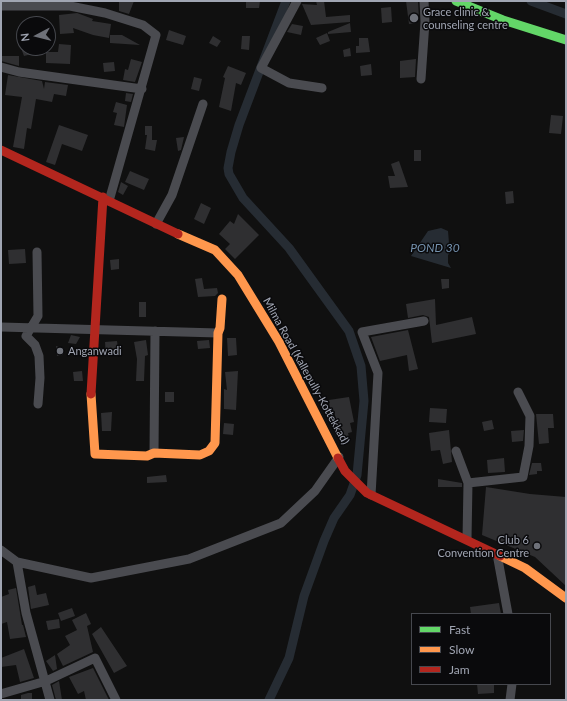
<!DOCTYPE html>
<html>
<head>
<meta charset="utf-8">
<style>
	body { margin:0 }
	#map { position:relative; width:567px; height:701px; overflow:hidden; background:#101010; font-family:Lato,sans-serif }
	canvas { display:block }
	.frame { position:absolute; inset:0; border:2px solid #a0a5b2; pointer-events:none }
	.legend { position:absolute; left:411px; top:613px; width:140px; height:72px; box-sizing:border-box; background:#0a0a0c; border:1px solid #46484e; margin:0; padding:5px 7px; list-style:none; font-size:12px; color:#a0a5b2 }
	.legend li { display:flex; align-items:center; gap:8px; height:20px }
	.legend b { width:20px; border:1px solid #46484e }
	.north { position:absolute; left:16px; top:16px; width:40px; height:40px; box-sizing:border-box; background:#0a0a0c; border:1px solid #46484e; border-radius:50%; rotate:263deg; font-size:11px; font-weight:700; line-height:16px; text-align:center; color:#a0a5b2 }
	.north::after { content:''; display:block; margin:auto; width:14px; height:18px; background:#6e7179; clip-path:polygon(50% 0,100% 100%,50% 72%,0 100%) }
</style>
</head>
<body>
<div id="map">
<canvas width="567" height="701"></canvas>
<div class="frame"></div>
<ul class="legend">
<li><b style="height:5px;background:#63d668"></b>Fast</li>
<li><b style="height:5px;background:#ff974d"></b>Slow</li>
<li><b style="height:5px;background:#b3261e"></b>Jam</li>
</ul>
<div class="north">N</div>
</div>
<script>
const ctx = document.querySelector('canvas').getContext('2d');
ctx.lineJoin = 'round';
function fill(path, color) { ctx.fillStyle = color; ctx.fill(path, 'evenodd'); }
const poly = rows => new Path2D(rows.map(r => 'M' + r).join(''));
function strokePath(path, color, width, dash) { ctx.strokeStyle = color; ctx.lineWidth = width; ctx.lineCap = dash ? 'butt' : 'round'; ctx.setLineDash(dash || []); ctx.stroke(path); }
function write(font, color, halo, rows, align = 'center') {
  ctx.font = font + ' Lato,sans-serif'; ctx.lineWidth = 3; ctx.setLineDash([]); ctx.textBaseline = 'middle'; ctx.strokeStyle = halo; ctx.fillStyle = color; for (const [text, x, y, turn = 0] of rows) {
    ctx.save(); ctx.translate(x, y); ctx.rotate((+turn || 0) * Math.PI / 180); ctx.textAlign = isNaN(turn) ? turn : align; if (halo) ctx.strokeText(text, 0, 0); ctx.fillText(text, 0, 0); ctx.restore();
  }
}
fill(poly([
	[441,228,448,231,449,243,459,243,448,255,448,263,451,268,411,256,428,231]
]), '#262c33');
strokePath(poly([
	[531,1,566,14],
	[269,700,289,658,304,596,324,541,334,518,350,495,357,475,364,401,361,366,349,331,289,248,243,198,229,174,228,168,231,152,239,125,286,1]
]), '#262c33', 9);
fill(poly([
	[119,1,134,1,129,14,119,11],
	[246,1,260,1,259,8,246,8],
	[316,1,324,1,326,17,350,15,350,22,311,25,302,4,317,5],
	[406,1,418,1,419,19,417,19,417,23,409,24],
	[391,7,392,22,382,23,381,8],
	[77,13,93,19,92,21,111,24,109,38,93,35,73,28,74,33,60,34,59,15],
	[350,23,351,32,328,34,328,32],
	[292,24,303,26,301,35,287,32],
	[169,30,186,36,183,45,166,40],
	[327,33,330,41,320,45,316,38],
	[110,35,122,35,140,45,110,43],
	[213,36,221,41,217,47,209,43],
	[242,36,250,36,249,50,241,49],
	[359,38,368,38,370,52,356,53,356,46,359,46],
	[59,44,71,45,70,64,46,63,46,52,58,52],
	[21,48,46,48,47,50,24,56],
	[350,48,351,56,344,57,343,50],
	[1,56,19,56,19,66,1,61],
	[131,59,142,62,135,82,123,80,125,69,128,70],
	[416,59,415,77,400,78,400,61],
	[114,62,115,71,104,72,103,63],
	[371,64,372,75,361,76,360,66],
	[228,66,246,73,241,85,236,83,231,111,219,107,225,78,223,77],
	[8,75,42,81,44,89,45,82,68,85,66,96,54,94,52,102,36,99,31,129,27,128,24,149,13,147,22,97,5,95],
	[194,77,202,79,199,91,191,89],
	[126,93,133,94,131,102,125,101],
	[116,102,127,105,124,127,114,125,117,113,113,112],
	[551,115,563,116,561,134,549,133],
	[59,125,88,135,82,151,62,144,55,165,46,162],
	[145,126,152,126,152,140,157,140,155,151,145,149,147,135,145,135],
	[184,137,181,150,178,151,176,138],
	[414,150,421,150,421,161,414,161],
	[399,161,408,187,390,188,388,176,395,176,391,164],
	[130,171,149,179,144,190,125,182],
	[121,182,128,186,123,195,118,192],
	[513,191,514,203,506,204,505,192],
	[201,203,211,208,204,224,194,219],
	[238,214,259,235,235,259,225,249,230,244,219,234,230,221,234,224],
	[25,249,26,263,9,264,8,250],
	[119,259,119,269,111,270,110,260],
	[202,278,204,289,217,288,218,293,215,296,198,297,195,279],
	[441,279,449,279,449,288,442,289],
	[435,299,436,325,472,317,476,334,432,343,429,317,423,315,408,318,406,304],
	[139,302,146,302,146,317,139,317],
	[408,330,418,369,409,371,407,355,380,361,371,337],
	[71,335,80,337,76,344,68,343],
	[227,338,236,338,237,355,228,356],
	[146,340,148,355,145,356,144,381,136,381,137,359,134,342],
	[209,340,210,348,198,349,197,341],
	[117,341,119,355,106,356,105,342],
	[56,346,63,348,63,355,57,356],
	[82,371,83,381,74,381,73,372],
	[238,371,236,410,224,409,224,389,227,390,225,372],
	[165,392,174,392,174,402,165,402],
	[349,397,354,422,350,423,352,432,348,433,350,441,342,443,340,435,336,436,333,429,338,428,334,411,330,411,329,400],
	[430,408,447,409,446,423,429,422],
	[112,412,111,431,102,431,101,413],
	[536,414,553,414,554,428,548,428,549,443,539,444],
	[492,420,494,429,484,431,482,422],
	[224,423,234,424,233,435,223,434],
	[449,430,452,462,443,464,440,450,431,451,429,433],
	[524,430,523,441,512,442,511,431],
	[504,458,505,472,488,473,487,460],
	[532,463,541,463,542,471,537,471,537,474,529,475],
	[166,475,167,482,147,483,147,477],
	[438,479,462,483,462,487,438,487],
	[486,487,530,494,566,497,566,586,535,557,482,535],
	[35,585,37,595,46,593,49,605,31,609,28,587],
	[16,588,22,625,23,625,26,637,10,639,7,622,1,624,1,597,9,594,8,590],
	[499,603,501,614,471,614,470,607],
	[72,608,75,616,61,621,58,613],
	[86,613,91,624,87,626,93,652,63,666,57,654,70,645,65,636,77,630,72,620],
	[59,619,60,628,48,630,46,621],
	[101,627,127,666,114,673,92,634],
	[24,649,34,678,20,682,16,665,1,667,1,658],
	[55,655,57,669,53,671,46,661],
	[93,668,109,700,86,700,84,691,78,694,69,677],
	[59,681,62,700,56,700,52,685],
	[477,684,494,684,494,693,478,694],
	[28,693,32,693,32,700,21,700,21,695]
]), '#2f2f31');
strokePath(poly([
	[297,1,261,68,289,83,322,88],
	[2,6,70,6,105,13,143,25,156,35,109,201],
	[1,67,19,72,142,89],
	[421,79,425,22,424,1],
	[156,224,172,195,203,104],
	[37,252,38,316,26,336,35,345,39,356,40,378,38,404],
	[1,327,218,333],
	[456,451,468,483,467,539],
	[154,453,155,331],
	[468,483,523,477,529,446,530,416,518,392],
	[371,495,378,373,362,332,424,321],
	[1,550,17,562,91,578,189,559,281,523,315,491,339,457],
	[497,554,508,614],
	[17,562,26,613,50,700],
	[1,694,46,681,95,658,116,700],
	[510,700,512,684]
]), '#4a4b50', 9);
strokePath(poly([
	[456,1,503,20,566,40]
]), '#63d668', 9);
strokePath(poly([
	[178,234,215,250,238,275,279,342,338,458],
	[91,394,95,454,147,456,154,453,200,455,209,451,215,443,218,333,220,328,222,299],
	[500,556,525,568,566,598]
]), '#ff974d', 9);
strokePath(poly([
	[1,150,178,234],
	[91,394,103,197],
	[338,458,345,471,367,493,500,556]
]), '#b3261e', 9);
for (const [x, y, r, color] of [
	[414,18,5,"#6e7179"],
	[60,351,4,"#6e7179"],
	[537,546,4,"#6e7179"]
]) { const dot = new Path2D(); dot.arc(x, y, r, 0, 2 * Math.PI); ctx.fillStyle = color; ctx.fill(dot); strokePath(dot, '#0a0a0c', 1.5); }
write('11px', '#a0a5b2', '#0a0a0c', [
	["Grace clinic &",423,12],
	["counseling centre",423,25],
	["Anganwadi",68,351],
	["Club 6",529,540,"right"],
	["Convention Centre",529,553,"right"]
], 'left');
write('11px', '#a0a5b2', '#0a0a0c', [
	["Milma Road (Kallepully-Kottekkad)",306,371,61]
]);
write('italic 12px', '#7592ae', '#0a0a0c', [
	["POND 30",435,248]
]);
</script>
</body>
</html>
